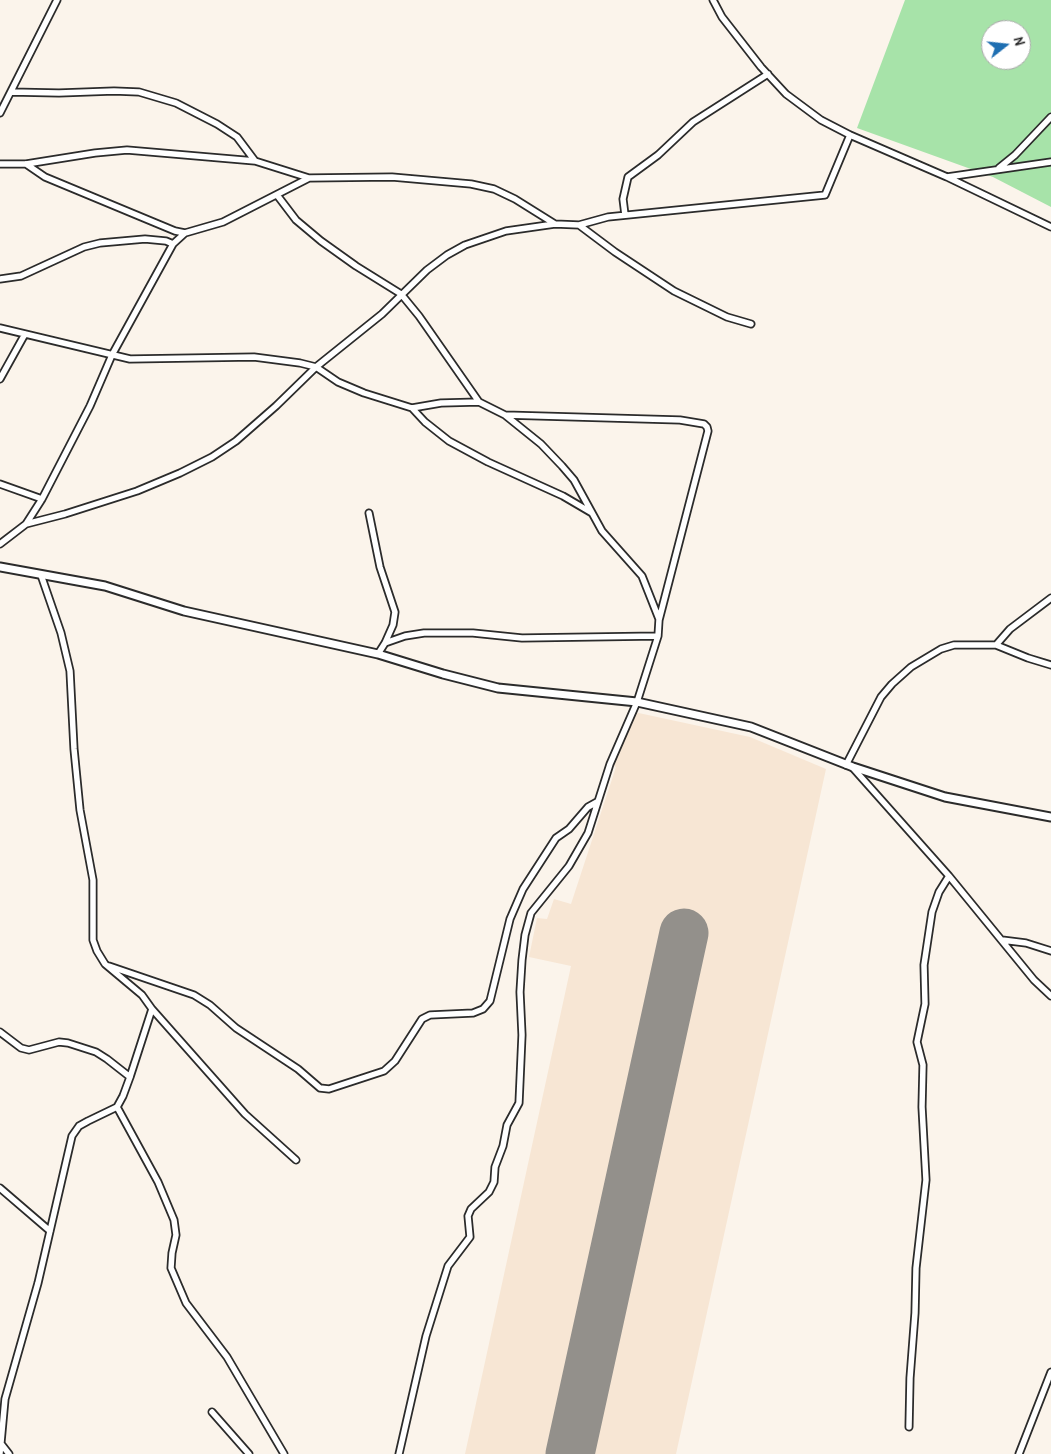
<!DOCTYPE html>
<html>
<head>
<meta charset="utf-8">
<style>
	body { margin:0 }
	#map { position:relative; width:1051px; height:1454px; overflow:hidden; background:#fbf4eb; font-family:"Patrick Hand",sans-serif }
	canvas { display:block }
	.north { position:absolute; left:981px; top:20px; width:50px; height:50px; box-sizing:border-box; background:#fff; border:1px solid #aaa; border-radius:50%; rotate:74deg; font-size:14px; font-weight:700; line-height:20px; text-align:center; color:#2b2b2b }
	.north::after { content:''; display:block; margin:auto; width:18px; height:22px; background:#1f6fb2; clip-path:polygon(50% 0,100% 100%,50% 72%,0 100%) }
</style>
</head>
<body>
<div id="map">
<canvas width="1051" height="1454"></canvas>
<div class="north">N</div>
</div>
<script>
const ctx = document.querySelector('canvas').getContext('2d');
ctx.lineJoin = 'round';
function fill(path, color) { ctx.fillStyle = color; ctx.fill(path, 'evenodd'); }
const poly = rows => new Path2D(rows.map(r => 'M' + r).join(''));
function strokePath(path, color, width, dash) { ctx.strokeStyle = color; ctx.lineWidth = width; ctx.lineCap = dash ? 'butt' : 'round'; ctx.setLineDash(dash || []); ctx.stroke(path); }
fill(poly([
	[634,712,750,737,826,769,676,1454,465,1454,571,966,529,957,537,918,547,919,554,899,571,904,616,767,611,765]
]), '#f7e6d4');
fill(poly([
	[905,0,1051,0,1051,207,993,177,857,128],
	[991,30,1021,30,1021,60,991,60]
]), '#a7e3a9');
strokePath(poly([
	[570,1454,684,933]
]), '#93908b', 49);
const minor = poly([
	[713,0,722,17,761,67,786,94,821,120,850,135,947,177,1051,227],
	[11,92,59,93,114,91,139,92,176,103,217,124,237,137,255,161,309,178,392,177,471,184,494,189,515,199,555,224,579,225,615,252,674,291,727,317,751,324],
	[0,113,57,0],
	[0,164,26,164,95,153,127,150,255,161],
	[26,164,45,177,175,231,185,233],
	[999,168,1015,155,1051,117],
	[947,177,1051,162],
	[277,195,296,220,321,241,356,266,401,294,419,316,479,402,505,415,541,444,562,466,574,480,602,531,642,576,659,619],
	[625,215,623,199,628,177,658,155,693,122,768,74],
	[579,225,608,217,825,195,850,135],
	[0,279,21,276,84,247,100,243,145,239,166,241,173,244],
	[0,328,130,359,254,357,300,363,316,367,338,382,364,393,412,408,441,403,479,402],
	[0,379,25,334],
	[412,408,425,422,449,441,488,462,563,496,592,513],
	[0,484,42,499],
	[369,513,380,567,395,612,393,625,385,643,378,654],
	[26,524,42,499,90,406,112,355,173,244,185,233,223,222,309,178],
	[0,544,26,524,65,514,137,491,180,473,212,457,236,441,276,406,316,367,382,314,427,270,447,255,465,245,506,231,555,224],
	[1051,598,1010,629,996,645,1028,658,1051,665],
	[385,643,405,636,424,633,473,633,522,638,658,636],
	[846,765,881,697,892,684,911,667,941,649,954,645,996,645],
	[853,768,949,876,1034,980,1051,996],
	[1002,940,1026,943,1051,951],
	[109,966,194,995,210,1005,236,1028,298,1069,320,1088,329,1089,384,1071,395,1061,422,1019,430,1015,473,1013,483,1009,490,1001,510,919,523,889,556,838,569,829,588,807,597,802],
	[152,1009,245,1114,296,1160],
	[0,1032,21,1048,29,1050,59,1042,68,1043,96,1052,107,1059,130,1077],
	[117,1107,158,1182,174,1220,176,1235,172,1253,171,1268,186,1303,227,1357,284,1454],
	[0,1188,50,1231],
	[212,1412,249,1454],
	[909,1427,910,1378,915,1313,916,1268,926,1180,922,1107,923,1065,917,1042,925,1004,924,965,932,912,939,892,949,876],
	[2,1445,9,1454],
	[0,1453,5,1399,38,1283,72,1136,79,1126,88,1121,117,1107,123,1096,130,1077,152,1009,142,995,105,964,97,951,93,940,93,880,80,810,74,749,70,671,61,633,41,575],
	[399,1454,426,1336,448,1266,470,1237,468,1216,471,1209,489,1192,494,1182,495,1167,503,1146,507,1125,519,1103,522,1035,520,992,522,960,525,935,531,913,569,866,588,833,610,764,637,702,658,636,659,620,708,431,707,427,704,424,680,420,505,415],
	[1019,1454,1051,1372]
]);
const tertiary = poly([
	[0,567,105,586,184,611,378,654,443,674,498,688,637,702,751,727,853,767,945,797,1051,817]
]);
strokePath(minor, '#2b2b2b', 9);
strokePath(tertiary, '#2b2b2b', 11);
strokePath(minor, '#fff', 5.5);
strokePath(tertiary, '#fff', 7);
</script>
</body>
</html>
